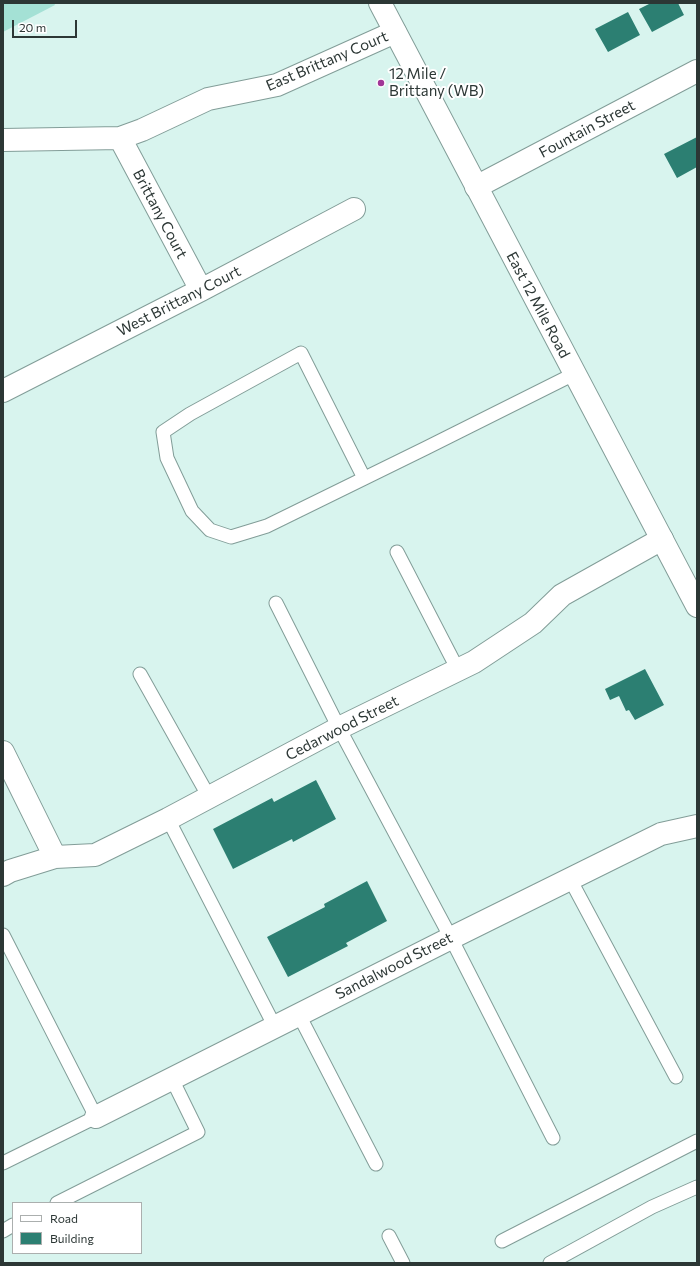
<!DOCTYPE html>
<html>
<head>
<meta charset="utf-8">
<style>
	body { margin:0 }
	#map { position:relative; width:700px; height:1266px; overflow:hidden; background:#d8f4ee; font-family:Commissioner,sans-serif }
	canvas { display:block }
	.frame { position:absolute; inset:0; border:4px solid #2c3735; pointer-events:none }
	.legend { position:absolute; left:12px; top:1202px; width:130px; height:52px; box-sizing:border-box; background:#fff; border:1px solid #abafae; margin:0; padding:5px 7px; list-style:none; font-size:12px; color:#2c3735 }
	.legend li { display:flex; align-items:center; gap:8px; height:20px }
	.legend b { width:20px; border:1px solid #abafae }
	.scale { position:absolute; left:12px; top:20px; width:65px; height:18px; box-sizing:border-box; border:2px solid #2c3735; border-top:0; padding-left:5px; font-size:12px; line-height:14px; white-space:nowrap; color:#2c3735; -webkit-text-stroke:3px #fff; paint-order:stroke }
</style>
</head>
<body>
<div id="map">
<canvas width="700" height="1266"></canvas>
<div class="frame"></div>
<ul class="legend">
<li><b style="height:5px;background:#fff"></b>Road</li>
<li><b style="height:11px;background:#2c7f72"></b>Building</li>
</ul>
<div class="scale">20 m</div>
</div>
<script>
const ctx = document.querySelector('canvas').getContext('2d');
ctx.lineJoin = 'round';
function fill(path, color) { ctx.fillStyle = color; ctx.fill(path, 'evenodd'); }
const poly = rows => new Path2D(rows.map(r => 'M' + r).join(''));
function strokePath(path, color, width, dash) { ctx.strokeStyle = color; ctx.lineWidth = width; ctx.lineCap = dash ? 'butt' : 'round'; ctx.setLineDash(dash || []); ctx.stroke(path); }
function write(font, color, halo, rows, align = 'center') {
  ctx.font = font + ' Commissioner,sans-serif'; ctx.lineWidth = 4; ctx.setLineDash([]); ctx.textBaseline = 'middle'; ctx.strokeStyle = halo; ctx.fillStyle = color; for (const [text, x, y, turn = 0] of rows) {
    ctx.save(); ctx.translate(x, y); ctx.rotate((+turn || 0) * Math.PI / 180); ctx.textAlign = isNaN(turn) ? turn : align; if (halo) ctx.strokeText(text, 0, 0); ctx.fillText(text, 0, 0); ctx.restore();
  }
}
fill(poly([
	[3,3,54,3,55,5,3,32]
]), '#a4e1d5');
fill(poly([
	[651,3,678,3,684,15,652,32,639,9],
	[628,12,640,35,608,52,595,29],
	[697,137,697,167,677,178,664,154],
	[645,669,664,705,635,720,629,710,626,711,619,696,610,700,605,689],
	[316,780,336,819,293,842,292,839,233,869,213,829,272,798,274,802],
	[367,881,387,921,346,943,348,946,288,977,267,937,325,907,324,904]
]), '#2c7f72');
const lane = poly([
	[364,478,301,353,190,414,163,432,167,458,192,511,210,530,231,537,267,526,426,448,574,374],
	[397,552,458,670],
	[276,603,339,728,451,938,553,1138],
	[140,674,209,797],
	[168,819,275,1027],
	[570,879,676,1077],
	[3,935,96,1117,3,1163],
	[299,1015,376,1164],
	[57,1203,198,1132,172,1079],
	[3,1231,13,1225],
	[389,1236,403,1263],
	[502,1241,697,1141],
	[550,1263,652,1207,697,1187]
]);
const street = poly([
	[120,138,201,290],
	[3,140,120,138,142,130,208,99,277,85,395,32],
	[476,187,697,71],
	[3,391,201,290,354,209],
	[3,752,55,857],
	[3,875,10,871,55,857,95,855,168,819,339,728,474,662,533,623,562,595,662,539],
	[96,1117,451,938,661,834,697,826]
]);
const secondary = poly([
	[380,3,697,606]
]);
strokePath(lane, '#829d98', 15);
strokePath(street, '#829d98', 24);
strokePath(secondary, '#829d98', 24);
strokePath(lane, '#fff', 13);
strokePath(street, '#fff', 22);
strokePath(secondary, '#fff', 22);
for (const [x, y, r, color] of [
	[381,83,4,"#a13697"]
]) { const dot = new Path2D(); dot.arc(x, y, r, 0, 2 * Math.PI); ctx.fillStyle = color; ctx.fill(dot); strokePath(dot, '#fff', 1.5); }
write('15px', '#2c3735', '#fff', [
	["East Brittany Court",327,61,-23],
	["Fountain Street",587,129,-28],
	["Brittany Court",160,214,62],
	["West Brittany Court",179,301,-27],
	["East 12 Mile Road",538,305,62],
	["Cedarwood Street",342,728,-27],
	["Sandalwood Street",394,966,-27]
]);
write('15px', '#2c3735', '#fff', [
	["12 Mile /",389,74],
	["Brittany (WB)",389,91]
], 'left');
</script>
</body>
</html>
